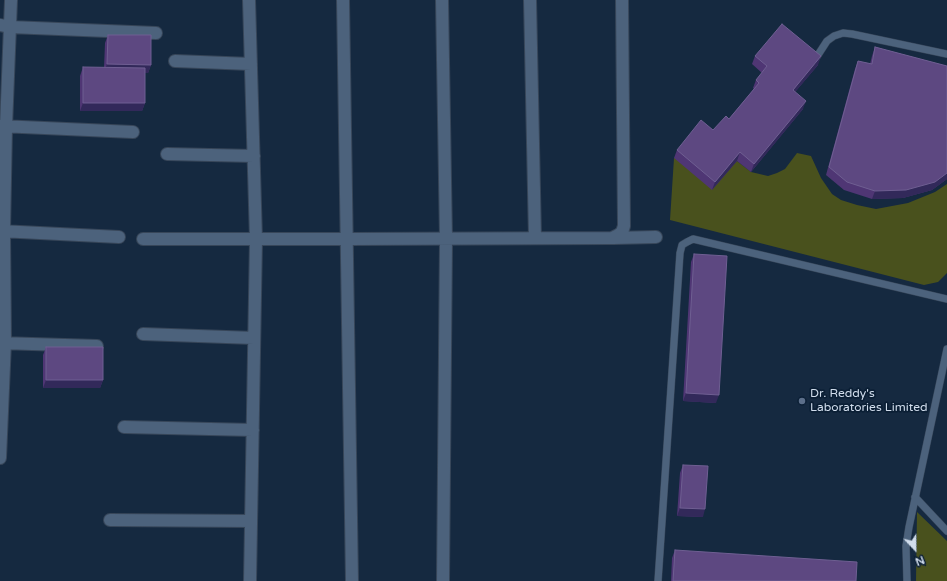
<!DOCTYPE html>
<html>
<head>
<meta charset="utf-8">
<style>
	body { margin:0 }
	#map { position:relative; width:947px; height:581px; overflow:hidden; background:#152940; font-family:"Varela Round",sans-serif }
	canvas { display:block }
	.north { position:absolute; left:895px; top:529px; width:40px; height:40px; -webkit-text-stroke:3px #0b1f35; paint-order:stroke; rotate:158deg; font-size:11px; font-weight:700; line-height:16px; text-align:center; color:#d1ddec }
	.north::after { content:''; display:block; margin:auto; width:14px; height:18px; background:#d1ddec; clip-path:polygon(50% 0,100% 100%,50% 72%,0 100%) }
</style>
</head>
<body>
<div id="map">
<canvas width="947" height="581"></canvas>
<div class="north">N</div>
</div>
<script>
const ctx = document.querySelector('canvas').getContext('2d');
ctx.lineJoin = 'round';
function fill(path, color) { ctx.fillStyle = color; ctx.fill(path, 'evenodd'); }
const poly = rows => new Path2D(rows.map(r => 'M' + r).join(''));
function strokePath(path, color, width, dash) { ctx.strokeStyle = color; ctx.lineWidth = width; ctx.lineCap = dash ? 'butt' : 'round'; ctx.setLineDash(dash || []); ctx.stroke(path); }
function write(font, color, halo, rows, align = 'center') {
  ctx.font = font + ' "Varela Round",sans-serif'; ctx.lineWidth = 3.5; ctx.setLineDash([]); ctx.textBaseline = 'middle'; ctx.strokeStyle = halo; ctx.fillStyle = color; for (const [text, x, y, turn = 0] of rows) {
    ctx.save(); ctx.translate(x, y); ctx.rotate((+turn || 0) * Math.PI / 180); ctx.textAlign = isNaN(turn) ? turn : align; if (halo) ctx.strokeText(text, 0, 0); ctx.fillText(text, 0, 0); ctx.restore();
  }
}
fill(poly([
	[797,153,811,156,821,178,832,194,841,200,857,205,876,209,908,203,935,192,947,184,947,273,938,282,924,285,670,220,674,158,737,161,751,172,768,176,777,173,785,169],
	[917,512,947,541,947,581,916,581]
]), '#49511d');
const lane = poly([
	[816,58,827,41,834,36,843,33,852,34,947,54],
	[915,497,947,531],
	[658,581,680,253,682,245,687,242,693,239,947,299],
	[907,581,906,546,909,527,947,349]
]);
const street = poly([
	[249,0,256,239,250,581],
	[343,0,352,581],
	[442,0,446,239,443,581],
	[530,0,535,238],
	[0,25,10,27,156,33],
	[175,61,251,64],
	[0,126,133,132],
	[167,154,254,156],
	[0,231,119,237],
	[613,238,656,237],
	[143,239,348,239,612,238,618,235,622,232,624,226,622,0],
	[143,334,254,338],
	[0,343,97,346],
	[124,427,253,430],
	[0,458,5,342,4,231,6,127,11,0],
	[110,520,251,521]
]);
strokePath(lane, '#374659', 8);
strokePath(street, '#374659', 14);
strokePath(lane, '#4c627c', 7);
strokePath(street, '#4c627c', 12);
fill(poly([
	[108,35,151,65,148,73,145,73,145,103,142,111,80,111,80,76,83,67,104,68,105,43],
	[875,47,947,66,947,179,932,190,903,198,872,199,844,190,826,175,855,69,858,61,870,64,872,56],
	[755,56,818,65,795,92,803,109,751,172,737,161,712,190,674,158,677,150,713,130,729,119,754,89,753,88,756,80,762,73,752,64],
	[694,254,716,403,683,401,691,262],
	[46,347,103,380,100,388,43,388,43,355],
	[683,465,703,517,677,516,680,473],
	[675,550,856,581,671,581,672,558]
]), '#4f3674');
fill(poly([
	[821,56,818,65,790,98,793,90],
	[107,64,151,65,148,73,104,72],
	[806,101,803,109,751,172,754,164],
	[83,103,145,103,142,111,80,111],
	[740,152,737,161,712,190,715,182],
	[947,173,947,179,932,190,903,198,872,199,875,191],
	[46,380,103,380,100,388,43,388],
	[686,393,719,395,716,403,683,401],
	[680,508,705,509,703,517,677,516]
]), '#32295a');
const building = poly([
	[782,24,821,56,793,90,806,101,754,164,740,152,715,182,677,150,701,120,713,130,726,116,729,119,759,83,756,80,767,66,755,56,782,24],
	[108,35,151,35,151,65,107,64,108,35],
	[875,47,947,66,947,173,935,182,906,190,875,191,847,182,829,167,858,61,872,64,875,47],
	[83,67,145,68,145,103,83,103,83,67],
	[694,254,727,256,719,395,686,393,694,254],
	[46,347,103,347,103,380,46,380,46,347],
	[683,465,708,466,705,509,680,508,683,465],
	[675,550,857,562,856,581,673,581,675,550]
]);
fill(building, '#5d4881');
strokePath(building, '#6f5f92', 1);
for (const [x, y, r, color] of [
	[802,401,4,"#5c6f8a"]
]) { const dot = new Path2D(); dot.arc(x, y, r, 0, 2 * Math.PI); ctx.fillStyle = color; ctx.fill(dot); strokePath(dot, '#0b1f35', 1.5); }
write('12px', '#d1ddec', '#0b1f35', [
	["Dr. Reddy's",810,394],
	["Laboratories Limited",810,408]
], 'left');
</script>
</body>
</html>
